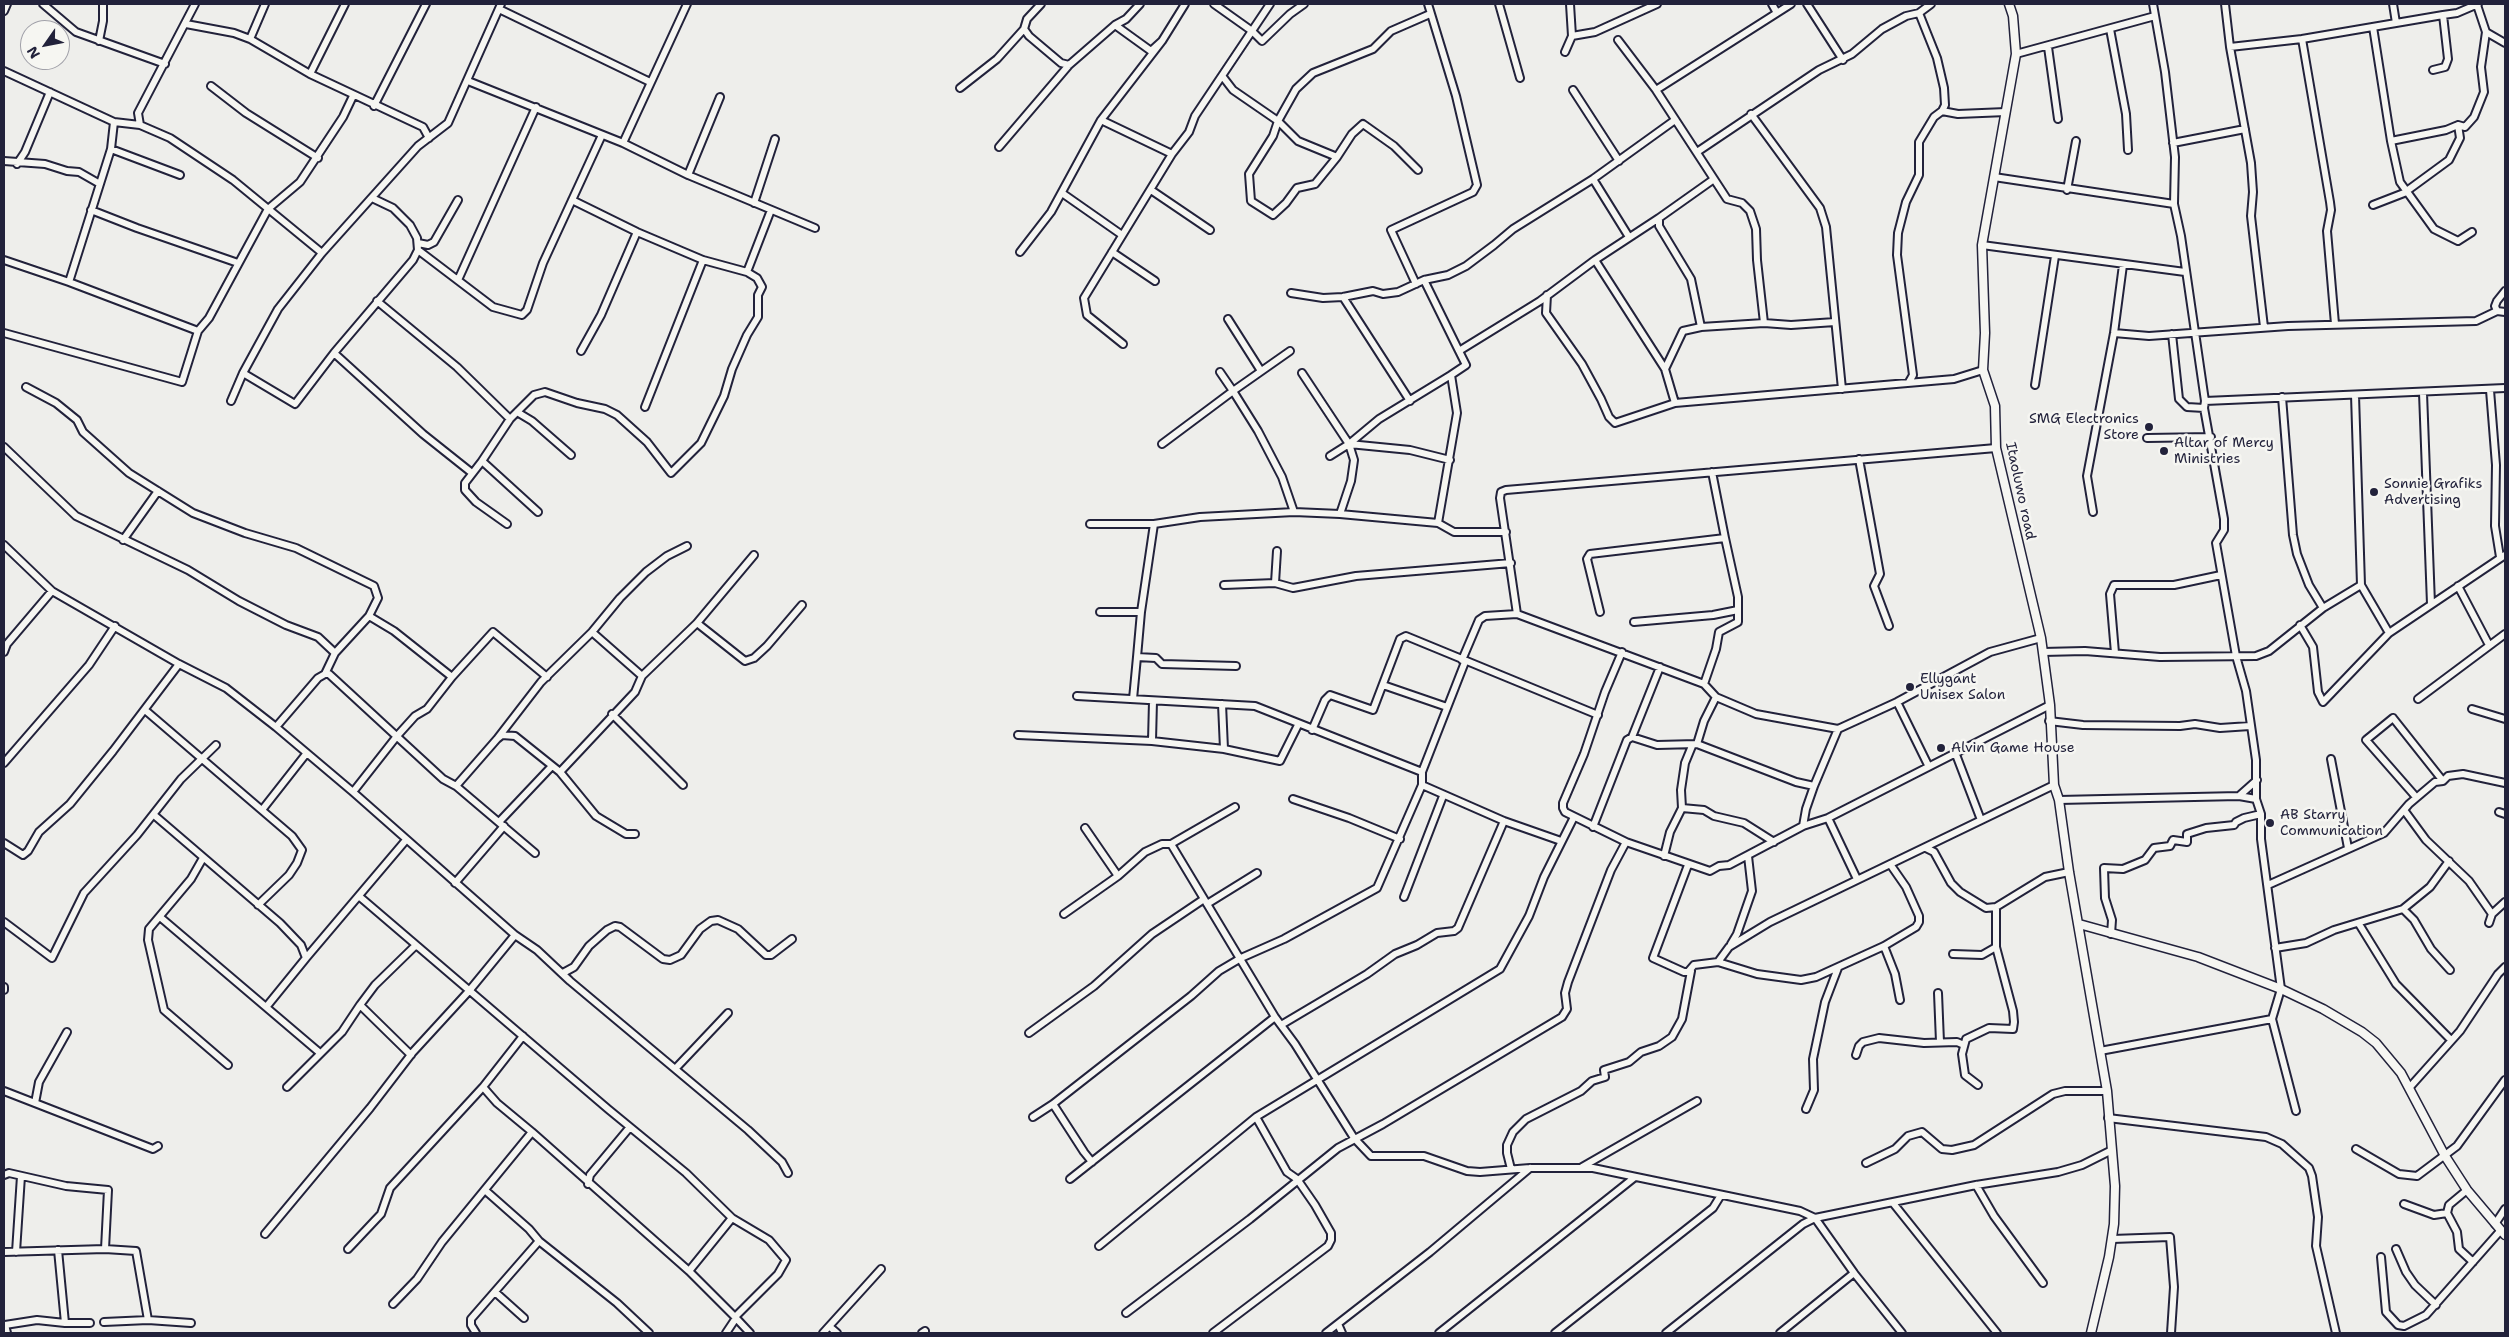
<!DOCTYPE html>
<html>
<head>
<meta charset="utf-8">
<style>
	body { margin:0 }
	#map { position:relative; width:2509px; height:1337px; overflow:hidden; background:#eeeeeb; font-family:"Shantell Sans",sans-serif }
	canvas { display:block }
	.frame { position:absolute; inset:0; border:5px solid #22223b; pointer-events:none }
	.north { position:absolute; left:20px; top:20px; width:50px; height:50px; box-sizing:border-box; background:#f6f6f2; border:1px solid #a1a1a9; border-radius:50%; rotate:237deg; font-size:14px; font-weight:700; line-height:20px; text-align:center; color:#22223b }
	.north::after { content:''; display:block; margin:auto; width:18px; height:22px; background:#22223b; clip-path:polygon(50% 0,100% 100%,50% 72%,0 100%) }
</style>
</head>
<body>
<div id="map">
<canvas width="2509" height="1337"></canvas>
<div class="frame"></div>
<div class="north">N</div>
</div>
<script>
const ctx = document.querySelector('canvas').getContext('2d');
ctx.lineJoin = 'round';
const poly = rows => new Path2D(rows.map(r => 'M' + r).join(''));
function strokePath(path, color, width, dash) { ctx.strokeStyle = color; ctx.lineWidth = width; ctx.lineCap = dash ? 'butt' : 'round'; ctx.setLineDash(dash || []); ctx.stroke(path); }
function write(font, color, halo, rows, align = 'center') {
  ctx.font = font + ' "Shantell Sans",sans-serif'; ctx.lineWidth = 5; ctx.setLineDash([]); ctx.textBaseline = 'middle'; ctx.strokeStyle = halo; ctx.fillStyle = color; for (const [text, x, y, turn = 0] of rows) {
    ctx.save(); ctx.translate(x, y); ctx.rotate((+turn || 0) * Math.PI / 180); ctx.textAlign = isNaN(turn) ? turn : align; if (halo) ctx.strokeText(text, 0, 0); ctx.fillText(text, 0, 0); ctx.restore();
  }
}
const minor = poly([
	[43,4,76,32,165,64],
	[1041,4,1027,19,1024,29,1029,36,1061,63,1069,65],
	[1214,4,1252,31,1262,41,1290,14,1304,4],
	[1499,4,1520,78],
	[1772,4,1777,13],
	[1807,4,1843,60],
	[2153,4,2165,72,2175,157,2174,204,2181,236,2205,401,2204,408,2224,519,2224,530,2216,543,2236,656,2246,691,2256,760,2256,799,2261,814,2261,839,2281,989,2272,1019,2296,1111],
	[2225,4,2230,47,2251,163,2253,192,2251,216,2264,327],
	[2393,4,2396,23],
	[499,9,650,82],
	[4,11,7,4],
	[186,24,234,33,250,39,310,74,423,127,429,138],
	[1115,25,1126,19,1140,4],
	[2373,27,2391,141,2400,182,2434,229,2458,241,2472,232],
	[2110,29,2126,114,2128,150],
	[2486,32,2505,43],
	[1572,36,1595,32,1657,4],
	[250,39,265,4],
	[2302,39,2330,202,2331,210,2327,231,2335,324],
	[1618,40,1656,90,1727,199,1742,203,1750,211,1756,229,1757,260,1764,323,1701,327,1683,331,1665,369],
	[99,41,103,21,103,4],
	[2048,47,2058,119],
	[2230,47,2302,39,2443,15,2457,13,2478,4],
	[1565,52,1572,36,1570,4],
	[2016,54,2155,16],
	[2433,70,2445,67,2448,59,2443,15],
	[4,71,114,122,140,125,170,138,233,180,322,253],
	[310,74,345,4],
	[1223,77,1233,90,1278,121,1298,141,1337,157,1352,134,1363,124,1394,146,1418,170],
	[468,81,623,143,688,175,815,228],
	[211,86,246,113,318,158],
	[960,88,997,59,1024,29],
	[1573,90,1619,161],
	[1656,90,1791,4],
	[374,106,426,4],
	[1942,111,1958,114,2006,112],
	[1751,114,1820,208,1826,227,1842,389],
	[140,125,138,113,195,4],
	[2391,141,2446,130,2458,125,2465,127,2474,117,2484,92,2481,67,2486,32,2477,5],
	[623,143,687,4],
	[2173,143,2245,129],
	[999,147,1069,65,1115,25,1151,51,1162,41],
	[111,149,180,175],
	[1697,152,1819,70,1852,54,1882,29,1906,16,1919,13,1931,4],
	[1172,154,1101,120,1162,41,1185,4],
	[1337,157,1315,184,1297,188,1286,203,1273,215,1251,201,1249,174,1273,136,1278,121,1296,89,1313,73,1373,49,1391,31,1430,14],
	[4,161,45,164,67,171,79,172,100,184],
	[17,164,25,152,50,92],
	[688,175,720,97],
	[1994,177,2174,204],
	[1593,179,1629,237],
	[1151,190,1210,230],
	[2067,190,2076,141],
	[1062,193,1122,235],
	[754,203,775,139],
	[2373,205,2404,193,2449,160,2460,138,2458,125],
	[91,210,137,228,238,263],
	[418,243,428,245,434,242,458,200],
	[1982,245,2185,272],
	[418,250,493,307,522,315,527,310,543,263,602,135],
	[1020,252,1051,212,1101,120],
	[1112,252,1155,281],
	[4,260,69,282,198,331],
	[1595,260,1665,369,1675,403,1954,379,1983,370],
	[747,272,771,210],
	[458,280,536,107],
	[1424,280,1459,351],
	[69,282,111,149,114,122],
	[1416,284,1391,230,1473,192,1477,185,1456,96,1428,4],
	[1291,293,1323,298,1343,297,1373,291,1383,294,1398,292,1424,280,1448,275,1466,266,1494,245,1513,229,1593,179,1675,120],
	[1547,295,1546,313,1582,364,1601,399,1609,417,1615,423,1675,403],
	[1343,297,1410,401],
	[377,301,457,367,510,419],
	[2497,311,2495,306,2497,301,2505,291],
	[1228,319,1261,371],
	[1764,323,1791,325,1835,322],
	[1701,327,1691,279,1659,226,1659,218,1714,179],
	[4,333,182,382,198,331,209,318,268,209,300,182,343,117,353,96],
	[2114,333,2149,336,2288,326,2476,321,2497,311,2505,312],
	[2172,334,2179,399,2187,407,2204,408],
	[1123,344,1087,315,1084,298,1172,154,1189,132,1195,116,1270,4],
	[581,351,601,315,637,232],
	[334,353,423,434,472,473],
	[1220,372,1233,391,1290,351],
	[243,373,295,404,334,353,413,260,418,250,417,238,410,225,393,208,372,198],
	[1302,373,1349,444,1354,460,1351,481,1340,514],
	[1451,375,1466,365,1459,351,1540,301,1595,260,1659,218],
	[1909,382,1913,375,1897,255,1898,233,1906,202,1919,175,1919,142,1934,117,1942,111,1945,105,1944,88,1937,58,1919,13],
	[2035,385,2055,256],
	[26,387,56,403,77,420,83,432,129,473,193,513,245,533,296,548,374,586,378,598,369,616],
	[2490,390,2496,465,2495,526,2500,557],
	[2423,393,2431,604],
	[2355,395,2361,585,2389,633],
	[2282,397,2293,535,2297,554,2309,585,2323,608],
	[231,401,243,373,278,309,322,253,418,146,448,123,501,4],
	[2205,401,2505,388],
	[645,407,703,260],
	[517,412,532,421,571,455],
	[2147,438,2211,437],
	[1162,444,1233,391,1258,431,1282,477,1294,512],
	[1349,444,1410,450,1450,460],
	[4,447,76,516,188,570,239,601,286,625,318,637,335,653,325,674],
	[1330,456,1349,444,1379,419,1451,375,1457,413,1438,523],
	[1859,459,1880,574,1874,586,1889,626],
	[482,461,510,419,534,395,545,392,577,403,605,409,617,415,647,442,671,473,701,443,724,396,732,369,747,335,758,317,758,295,762,287,757,278,747,272,703,260,637,232,572,200],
	[2093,512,2087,476,2114,333,2123,265],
	[507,524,476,502,465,490,465,483,482,461,538,512],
	[1090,524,1154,524,1200,517,1294,512,1340,514,1438,523,1454,532,1506,532],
	[123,540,158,491],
	[4,545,52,591,179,664,226,688,276,727,353,792,515,935,537,950,570,981,748,1130,782,1162,788,1173],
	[1275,583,1277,551],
	[1224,585,1275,583,1293,588,1356,576,1511,563],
	[2458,586,2489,645],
	[1100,612,1141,612,1154,524],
	[1141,612,1137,657,1156,658,1162,664,1236,666],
	[1600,612,1587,559,1590,554,1725,538,1712,472],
	[1517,614,1704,684,1716,697,1756,714,1838,729],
	[1634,622,1713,615,1738,610],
	[697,623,754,555],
	[2300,625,2313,647,2318,692,2323,702,2389,633,2505,555],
	[592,632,642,676],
	[4,652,7,644,52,591],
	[1622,652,1605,692,1584,754,1563,803,1563,808,1565,812,1626,842,1710,871,1719,866,1729,865,1803,826,1828,818,2050,705],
	[2043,652,2085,651,2160,657,2256,656,2269,651,2323,608,2361,585],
	[335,653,369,616,394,631,452,677,427,709,415,716,397,736,353,792],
	[2115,653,2110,594,2114,585,2174,585,2221,575],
	[1462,660,1479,620,1485,616,1517,614,1500,498,1501,492,1506,490,1996,448],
	[452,677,493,632,547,677],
	[1704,684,1716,649,1719,632,1738,622,1738,597,1725,538],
	[1383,685,1447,707],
	[1077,696,1255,706,1422,772],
	[1716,697,1704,721,1697,744,1796,782,1814,786],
	[1133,699,1137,657],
	[2418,699,2505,634],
	[1897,702,1928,765],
	[1222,704,1224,749],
	[2472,709,2505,719],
	[145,710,292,836,302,850,297,863,289,875,258,905],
	[612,714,683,785],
	[2049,721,2083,725,2180,726,2195,724,2220,728,2250,726],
	[276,727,318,678,325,674,329,674,443,779,456,786,535,853],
	[1312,730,1325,700,1330,695,1373,710,1400,639,1406,636,1598,715],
	[1018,735,1152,741,1224,749,1280,761,1298,725],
	[1632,737,1660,667],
	[497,739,502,735,515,736,560,772,635,692,642,676,697,623,745,661,754,658,767,646,802,605],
	[1152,741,1153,701],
	[1955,752,1981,820],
	[2331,759,2348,848],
	[4,763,89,665,115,626],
	[560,772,596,816,626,834,635,834],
	[1422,785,1504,821,1561,841],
	[456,786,497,739,541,682,592,632,620,598,646,572,667,556,687,546],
	[2239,796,2257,780],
	[2416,797,2366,740,2393,718,2443,781],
	[1293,799,1349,818,1400,839],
	[2059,800,2239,796,2256,799],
	[1682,808,1704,810,1714,816,1744,823,1774,842],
	[262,810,306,754],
	[2404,810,2426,840,2469,881,2492,914,2489,923],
	[2499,812,2505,814],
	[154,815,280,923,301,945,306,958,267,1006],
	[1828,818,1857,879],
	[499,822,552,766],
	[1803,826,1806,809,1814,786,1838,729,1897,702,1990,652,2041,638],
	[1593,827,1627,740,1632,737,1657,745,1697,744],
	[1085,828,1118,876],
	[4,843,23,855,28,851,39,832,70,804,113,751,179,664],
	[1171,844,1235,807],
	[1926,848,1934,852,1951,883,1960,892,1986,908,1996,907,2045,877,2069,872],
	[1664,856,1670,832,1682,808,1681,790,1685,763,1692,746],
	[203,858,191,879,149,929,148,940,164,1010,228,1065],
	[1688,865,1653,958,1684,972,1688,972,1694,965,1718,962,1729,947,1770,922,2054,785],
	[455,883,504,826],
	[2268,885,2384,833,2409,804,2435,782,2443,781,2448,776,2463,774,2505,783],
	[360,897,608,1109,686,1173,732,1218,689,1271],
	[1404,897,1443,796],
	[1207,904,1257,873],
	[2403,909,2414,920,2431,949,2450,970],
	[1064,914,1118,876,1145,852,1162,844,1171,844,1275,1017,1295,1044,1354,1138,1371,1156,1424,1156,1467,1171,1480,1172,1530,1168,1593,1168,1800,1211,1815,1218,1854,1273,1902,1333],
	[2492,914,2505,902],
	[160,917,320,1053],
	[4,922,52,958,84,893,137,835,181,779,216,745],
	[2359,924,2396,984,2451,1040],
	[2111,934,2112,920,2105,898,2104,868,2123,869,2145,860,2154,848,2170,846,2173,840,2187,842,2187,834,2206,828,2234,825,2236,822,2244,818,2261,814],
	[1731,944,1737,934,1752,891,1748,856],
	[1884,946,1895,974,1900,1000],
	[2275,948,2306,943,2334,930,2403,909,2430,887,2449,861],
	[1953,954,1982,955,1996,947],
	[306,958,406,840],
	[1718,962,1757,974,1801,980,1816,977,1884,946,1916,927,1919,922,1919,916,1906,887,1890,864],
	[563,973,574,967,589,946,607,930,615,926,620,927,663,959,670,960,681,955,700,929,711,921,718,920,738,929,766,955,771,955,792,939],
	[4,987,4,990],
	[1938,993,1940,1042],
	[1281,1025,1367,974,1395,954,1417,945,1437,933,1454,931,1458,928,1504,821],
	[1029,1033,1094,986,1152,934,1204,899],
	[2100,1051,2272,1019],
	[411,1055,360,1005,375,985,415,946],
	[1856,1055,1859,1046,1863,1042,1879,1038,1924,1043,1957,1042,1964,1045],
	[676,1068,728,1013],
	[1978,1085,1965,1075,1962,1054,1966,1039,1989,1028,2013,1029,2014,1022,2013,1011,1996,947,1996,907],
	[287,1087,342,1032,360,1005],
	[2410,1087,2460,1031,2498,974,2505,967],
	[4,1091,153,1149,158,1146],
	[35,1103,39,1082,67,1032],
	[1053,1104,1084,1152,1092,1162],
	[1806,1109,1814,1090,1813,1059,1825,1002,1838,968],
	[1033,1117,1053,1104,1191,996,1219,971,1241,958,1284,939,1377,888,1422,785,1422,772,1465,662],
	[2108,1118,2266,1137,2282,1144,2309,1168,2312,1176,2318,1217,2316,1246,2336,1333],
	[532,1132,689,1271,735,1317,778,1274,786,1260,769,1240,732,1218],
	[2356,1149,2399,1174,2417,1176,2457,1146,2505,1080],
	[1866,1163,1895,1149,1908,1136,1922,1132,1942,1149,1952,1150,1974,1145,2053,1094,2065,1091,2107,1091],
	[1582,1167,1697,1101],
	[1511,1169,1507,1153,1507,1145,1513,1132,1526,1119,1581,1091,1592,1081,1605,1077,1604,1070,1629,1062,1641,1052,1659,1046,1672,1037,1682,1019,1691,971,1689,972],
	[4,1175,9,1173,66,1186,108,1190,105,1249],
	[1070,1179,1275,1017],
	[588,1184,590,1175,630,1127],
	[1976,1185,1994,1216,2043,1283],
	[2467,1190,2449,1205,2447,1213,2457,1232,2459,1249,2473,1262],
	[1893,1203,1997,1333],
	[2404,1204,2434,1215,2447,1213],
	[2495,1224,2505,1209],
	[265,1234,370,1108,413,1052,469,991,515,935],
	[2112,1239,2170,1237,2174,1287,2171,1333],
	[539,1241,617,1303,649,1333],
	[1099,1246,1256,1117,1500,969,1529,916,1544,877,1574,817],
	[348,1249,381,1214,390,1188,483,1087],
	[2396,1249,2406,1272,2415,1285,2436,1305],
	[58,1250,65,1323,90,1323],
	[4,1252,105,1249,136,1251,148,1320],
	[16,1252,21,1176],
	[2381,1257,2386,1312,2398,1325,2404,1326,2426,1315,2501,1230],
	[495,1292,524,1318],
	[393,1304,417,1279,442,1242,532,1132,497,1103,483,1087,523,1036],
	[1126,1313,1250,1219,1338,1148,1383,1124,1562,1017,1567,1009,1565,993,1568,982,1611,870,1626,842],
	[735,1317,750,1333],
	[104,1322,148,1320,191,1323],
	[1338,1324,1342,1333],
	[830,1327,837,1333],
	[7,1333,5,1325,37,1320,65,1323],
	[476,1333,471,1325,471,1319,539,1241,529,1229,486,1191],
	[726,1333,736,1318],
	[823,1333,881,1269],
	[922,1333,925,1331],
	[1213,1333,1328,1246,1331,1240,1331,1233,1315,1205,1297,1179,1287,1172,1256,1117],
	[1326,1333,1430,1252,1530,1168],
	[1439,1333,1635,1177],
	[1555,1333,1713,1208,1721,1195],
	[1666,1333,1803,1224,1815,1218,1976,1185,2058,1172,2082,1165,2112,1150],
	[1780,1333,1854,1273]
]);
const tertiary = poly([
	[2009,4,2013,16,2016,54,1982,245,1985,333,1983,370,1995,406,1996,448,2041,638,2050,705,2054,785,2059,800,2069,872,2107,1091,2115,1186,2114,1224,2109,1257,2091,1333],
	[2079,924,2198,957,2281,989,2323,1009,2362,1032,2376,1043,2401,1073,2445,1156,2467,1190,2505,1235]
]);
strokePath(minor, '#22223b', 10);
strokePath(tertiary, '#22223b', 11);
strokePath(minor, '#f6f6f2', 6);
strokePath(tertiary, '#f6f6f2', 8);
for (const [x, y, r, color] of [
	[2149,427,5,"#22223b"],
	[2164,451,5,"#22223b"],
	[2374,492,5,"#22223b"],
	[1910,687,5,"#22223b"],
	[1941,748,5,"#22223b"],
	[2270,823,5,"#22223b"]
]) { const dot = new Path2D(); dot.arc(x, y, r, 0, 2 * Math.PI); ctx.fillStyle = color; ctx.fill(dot); strokePath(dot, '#f6f6f2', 2); }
write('14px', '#22223b', '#f6f6f2', [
	["SMG Electronics",2139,419,"right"],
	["Store",2139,435,"right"],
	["Altar of Mercy",2174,443],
	["Ministries",2174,459],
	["Sonnie Grafiks",2384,484],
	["Advertising",2384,500],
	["Ellygant",1920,679],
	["Unisex Salon",1920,695],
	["Alvin Game House",1951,748],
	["AB Starry",2280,815],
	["Communication",2280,831]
], 'left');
write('14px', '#22223b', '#f6f6f2', [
	["Itaoluwo road",2020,491,78]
]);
</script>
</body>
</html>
